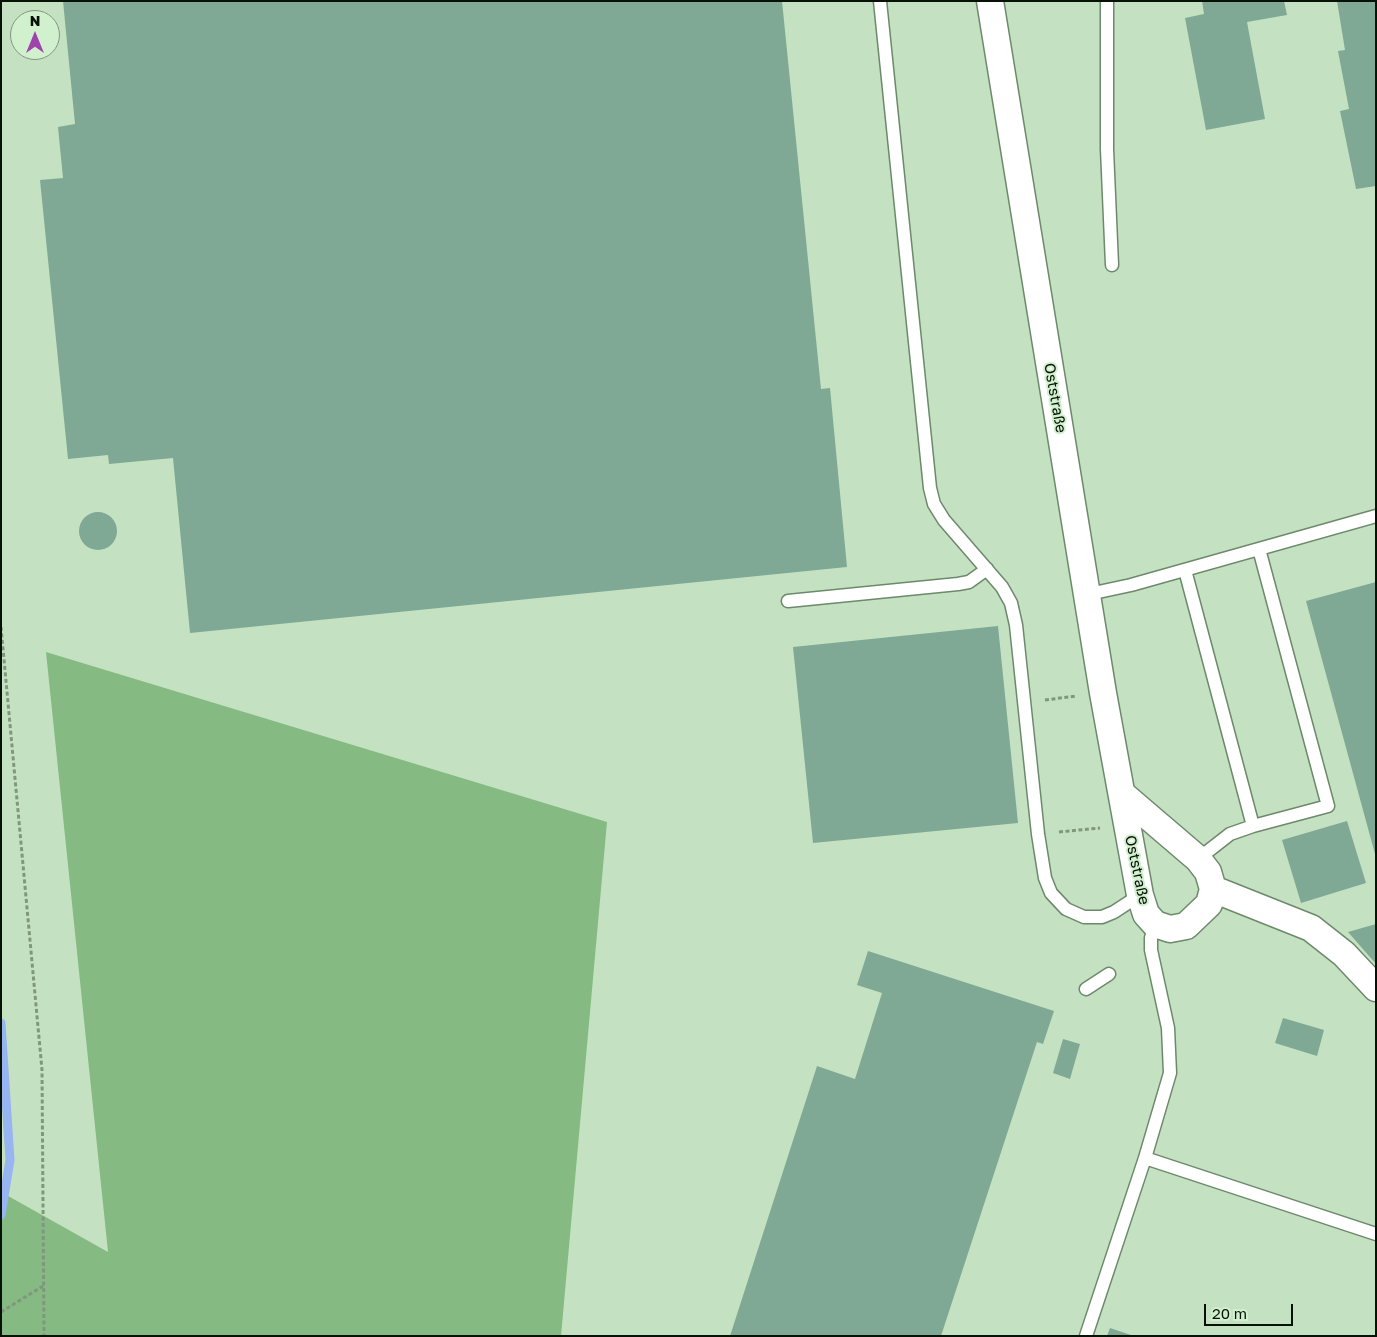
<!DOCTYPE html>
<html>
<head>
<meta charset="utf-8">
<style>
	body { margin:0 }
	#map { position:relative; width:1377px; height:1337px; overflow:hidden; background:#c4e2c1; font-family:"Golos Text",sans-serif }
	canvas { display:block }
	.frame { position:absolute; inset:0; border:2px solid #071106; pointer-events:none }
	.north { position:absolute; left:10px; top:10px; width:50px; height:50px; box-sizing:border-box; background:#d1f0ce; border:1px solid #80977e; border-radius:50%; rotate:0deg; font-size:14px; font-weight:700; line-height:20px; text-align:center; color:#071106 }
	.north::after { content:''; display:block; margin:auto; width:18px; height:22px; background:#a143ac; clip-path:polygon(50% 0,100% 100%,50% 72%,0 100%) }
	.scale { position:absolute; left:1204px; top:1304px; width:89px; height:22px; box-sizing:border-box; border:2px solid #071106; border-top:0; padding-left:6px; font-size:15px; line-height:18px; white-space:nowrap; color:#071106; -webkit-text-stroke:4px #d1f0ce; paint-order:stroke }
</style>
</head>
<body>
<div id="map">
<canvas width="1377" height="1337"></canvas>
<div class="frame"></div>
<div class="north">N</div>
<div class="scale">20 m</div>
</div>
<script>
const ctx = document.querySelector('canvas').getContext('2d');
ctx.lineJoin = 'round';
function fill(path, color) { ctx.fillStyle = color; ctx.fill(path, 'evenodd'); }
const poly = rows => new Path2D(rows.map(r => 'M' + r).join(''));
function strokePath(path, color, width, dash) { ctx.strokeStyle = color; ctx.lineWidth = width; ctx.lineCap = dash ? 'butt' : 'round'; ctx.setLineDash(dash || []); ctx.stroke(path); }
function write(font, color, halo, rows, align = 'center') {
  ctx.font = font + ' "Golos Text",sans-serif'; ctx.lineWidth = 4; ctx.setLineDash([]); ctx.textBaseline = 'middle'; ctx.strokeStyle = halo; ctx.fillStyle = color; for (const [text, x, y, turn = 0] of rows) {
    ctx.save(); ctx.translate(x, y); ctx.rotate((+turn || 0) * Math.PI / 180); ctx.textAlign = isNaN(turn) ? turn : align; if (halo) ctx.strokeText(text, 0, 0); ctx.fillText(text, 0, 0); ctx.restore();
  }
}
fill(poly([
	[46,652,607,822,561,1336,1,1336,1,1192,108,1252]
]), '#85ba82');
strokePath(poly([
	[1,1023,10,1160,1,1215]
]), '#97b5f0', 9);
fill(poly([
	[63,1,782,1,821,389,830,388,847,567,190,633,173,458,109,464,108,455,68,459,40,180,63,178,58,127,75,124],
	[1202,1,1284,1,1287,15,1247,22,1265,119,1206,130,1185,18,1204,14],
	[1337,1,1376,1,1376,186,1356,189,1340,111,1349,109,1338,51,1345,50],
	'79 531a19 19 0 1 1 38 0a19 19 0 1 1-38 0Z',
	[1376,582,1376,854,1375,854,1306,601],
	[998,626,1018,823,813,843,793,647],
	[1347,821,1366,883,1301,903,1282,840],
	[1376,924,1376,964,1348,932],
	[868,951,1054,1011,1043,1044,1037,1042,941,1336,730,1336,817,1066,855,1079,882,993,857,985],
	[1283,1018,1324,1030,1317,1056,1275,1043],
	[1063,1039,1080,1044,1070,1079,1053,1073],
	[1110,1328,1131,1335,1131,1336,1107,1336]
]), '#7fa995');
const service = poly([
	[880,1,930,488,934,504,944,520,1002,587,1011,603,1016,625,1038,834,1045,878,1051,893,1066,909,1084,917,1102,917,1114,912,1140,895],
	[1107,1,1107,149,1112,265],
	[1185,570,1253,826,1328,806,1259,549],
	[1089,594,1131,585,1376,516],
	[788,601,958,584,969,582,987,569],
	[1198,859,1230,834,1253,826],
	[1086,989,1109,974],
	[1145,1158,1376,1234],
	[1086,1336,1145,1158,1170,1073,1168,1028,1151,950,1151,938,1155,924]
]);
const minor = poly([
	[990,1,1103,693,1140,895,1146,914,1155,924,1170,929,1186,926,1209,904,1213,889,1208,872,1198,859,1122,794],
	[1213,889,1311,928,1344,954,1376,988]
]);
strokePath(service, '#6d896b', 15);
strokePath(minor, '#6d896b', 29);
strokePath(poly([
	[1,627,42,1070,44,1336],
	[1045,700,1076,696],
	[1059,832,1100,828],
	[1,1312,43,1286]
]), '#80977e', 3, [4, 2.5]);
strokePath(service, '#fff', 12);
strokePath(minor, '#fff', 26);
write('15px', '#071106', '#d1f0ce', [
	["Oststraße",1055,398,80],
	["Oststraße",1137,870,78]
]);
</script>
</body>
</html>
